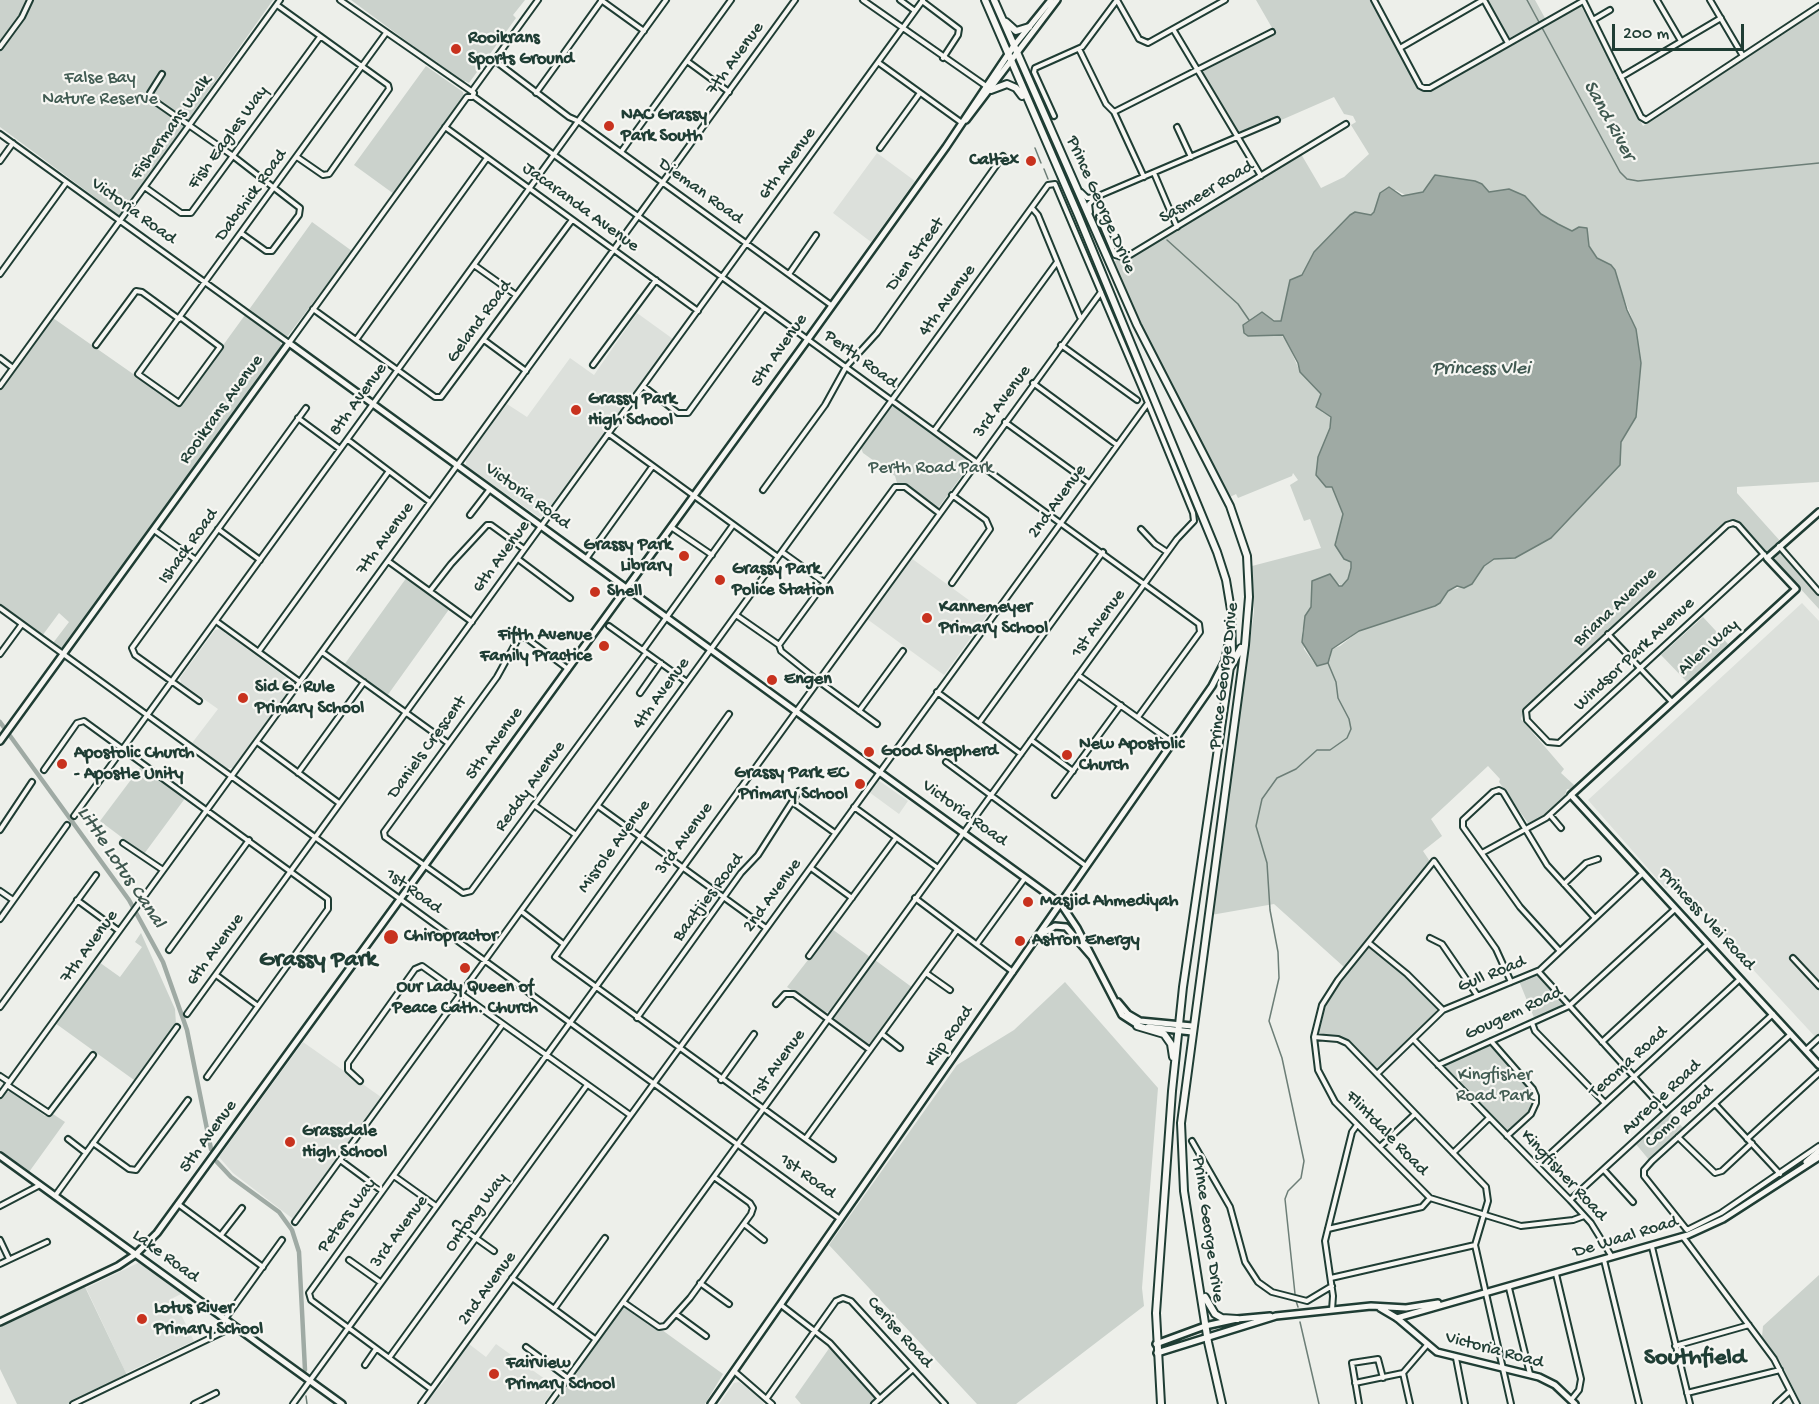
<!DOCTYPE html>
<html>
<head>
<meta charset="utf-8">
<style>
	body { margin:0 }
	#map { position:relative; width:1819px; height:1404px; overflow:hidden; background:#edefea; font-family:"Gochi Hand",sans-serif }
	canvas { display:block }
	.scale { position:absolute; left:1612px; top:24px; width:132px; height:27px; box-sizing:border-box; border:3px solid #1f3d34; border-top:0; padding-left:8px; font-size:18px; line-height:21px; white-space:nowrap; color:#1f3d34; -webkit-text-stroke:4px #f6f6f2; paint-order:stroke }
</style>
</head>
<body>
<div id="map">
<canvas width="1819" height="1404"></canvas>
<div class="scale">200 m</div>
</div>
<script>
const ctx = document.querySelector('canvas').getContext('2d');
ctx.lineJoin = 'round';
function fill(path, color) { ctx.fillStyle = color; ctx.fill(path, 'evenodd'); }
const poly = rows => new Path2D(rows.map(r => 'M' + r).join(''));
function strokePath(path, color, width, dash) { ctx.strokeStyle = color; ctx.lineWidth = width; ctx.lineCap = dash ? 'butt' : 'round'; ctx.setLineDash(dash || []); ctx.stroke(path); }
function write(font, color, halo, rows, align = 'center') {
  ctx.font = font + ' "Gochi Hand",sans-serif'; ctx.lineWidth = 4.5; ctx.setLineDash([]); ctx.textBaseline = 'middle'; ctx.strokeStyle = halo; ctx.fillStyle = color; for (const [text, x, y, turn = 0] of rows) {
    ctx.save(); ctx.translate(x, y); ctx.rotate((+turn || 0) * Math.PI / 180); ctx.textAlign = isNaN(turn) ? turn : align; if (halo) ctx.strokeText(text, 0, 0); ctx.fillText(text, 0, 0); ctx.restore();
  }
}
fill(poly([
	[877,153,915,181,871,242,833,213],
	[637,313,673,339,543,516,539,517,466,466,466,459,507,404,527,417,570,358,594,375],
	[911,558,988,614,944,675,867,619],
	[1802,603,1819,621,1819,1041,1673,883,1666,889,1588,800],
	[220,629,292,682,293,686,233,768,227,768,192,743,218,709,181,683,180,678,215,630],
	[878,780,908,801,899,814,869,792],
	[303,1042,381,1097,293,1219,233,1173,219,1157],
	[140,1262,183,1293,173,1298,194,1341,126,1373,86,1288],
	[469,1344,486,1357,496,1344,556,1387,543,1404,425,1404,448,1377,450,1371],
	[739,1382,752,1391,764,1404,719,1404,734,1383]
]), '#dce0db');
fill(poly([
	[0,0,273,0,120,216,0,127],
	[351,0,525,0,513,15,516,18,469,83,465,81,463,83],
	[1256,0,1372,0,1417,84,1426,91,1581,6,1643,126,1819,8,1819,482,1737,487,1737,493,1781,542,1771,550,1765,551,1739,523,1730,520,1524,708,1521,719,1564,769,1561,773,1574,785,1574,790,1567,789,1564,798,1545,816,1528,823,1499,782,1500,779,1488,766,1431,819,1442,836,1423,851,1429,860,1428,864,1344,967,1274,904,1211,915,1254,612,1252,566,1321,548,1310,519,1304,521,1290,485,1298,480,1293,473,1292,476,1238,498,1236,494,1230,497,1150,344,1114,262,1119,259,1123,266,1130,262,1130,257,1301,154,1321,188,1344,177,1369,154,1351,125,1356,122,1353,116,1344,114,1334,97,1279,121,1277,118,1242,132,1236,130,1203,73,1206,68,1275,33],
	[1440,175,1475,181,1482,184,1489,193,1514,191,1525,196,1533,207,1549,220,1572,231,1587,228,1589,246,1597,258,1611,265,1631,316,1638,345,1640,377,1632,425,1621,442,1620,456,1551,538,1515,558,1494,558,1484,566,1472,584,1448,591,1440,603,1359,631,1340,646,1332,649,1330,660,1314,663,1304,649,1302,631,1311,607,1312,590,1336,582,1342,586,1348,579,1351,568,1351,562,1344,559,1335,541,1341,528,1343,514,1332,487,1316,469,1330,428,1331,417,1322,412,1321,394,1300,372,1286,339,1278,333,1259,334,1270,319,1281,321,1290,280,1302,275,1314,252,1350,215,1355,212,1371,215,1374,213,1380,193,1396,190,1407,196,1423,192,1434,179],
	[1489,0,1535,0,1546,20,1509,38,1489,5],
	[426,66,463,92,464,99,394,194,354,165],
	[312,222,352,251,287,337,248,311],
	[245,315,280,341,282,349,65,648,59,648,53,643,69,622,59,613,42,636,0,605,0,391,53,318,179,406],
	[895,406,971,463,939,507,934,506,904,485,897,483,895,476,863,453,861,448,889,408],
	[1776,553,1781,554,1819,595,1819,609,1775,561],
	[407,577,450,608,387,696,344,665],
	[1703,617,1728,644,1687,682,1661,655],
	[142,765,186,797,144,854,100,821],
	[832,929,870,957,831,1011,825,1013,787,987],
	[141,933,175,1009,176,1024,134,1080,55,1023,99,962,120,977,142,947,135,942],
	[1369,948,1401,971,1437,1008,1436,1013,1378,1069,1372,1067,1344,1039,1320,1035,1317,1030,1330,995],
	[875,960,913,988,873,1042,868,1044,836,1021,834,1017],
	[1533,975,1539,976,1563,1004,1560,1009,1535,1020,1519,981],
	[1065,982,1158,1088,1142,1288,1144,1306,1016,1404,977,1404,829,1245,957,1065,1014,1030],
	[1491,1041,1533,1089,1536,1096,1535,1109,1507,1136,1438,1065],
	[12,1091,45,1116,53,1114,65,1122,29,1172,0,1151,0,1099,6,1092],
	[1669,1112,1684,1129,1650,1161,1635,1143],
	[1819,1275,1819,1404,1801,1404,1780,1361,1762,1337,1763,1326],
	[85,1287,127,1375,67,1404,17,1404,0,1369,0,1327],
	[623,1307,662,1330,723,1374,705,1404,555,1404],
	[830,1347,874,1394,875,1399,871,1404,801,1404,795,1397]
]), '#cbd2cc');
const water = poly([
	[1435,175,1475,181,1482,184,1489,192,1509,189,1525,196,1541,214,1558,224,1572,231,1579,227,1587,228,1589,246,1597,258,1611,265,1615,270,1627,310,1636,329,1641,363,1636,417,1621,442,1620,465,1551,538,1515,558,1494,559,1484,566,1472,584,1464,588,1457,586,1448,591,1440,603,1435,606,1359,631,1332,649,1328,663,1317,666,1302,642,1305,616,1311,607,1312,581,1330,574,1339,586,1342,586,1348,579,1351,568,1351,562,1344,559,1335,545,1343,514,1332,487,1326,487,1316,475,1318,457,1330,428,1331,417,1316,407,1321,394,1300,372,1298,363,1283,335,1248,336,1244,333,1243,325,1262,312,1274,321,1281,321,1290,280,1302,275,1314,252,1350,215,1355,212,1371,215,1374,212,1380,193,1389,187,1402,196,1423,192,1435,175]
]);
fill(water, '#9faaa4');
strokePath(water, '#6c7e77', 1.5);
strokePath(poly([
	[1527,0,1620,172,1627,179,1638,181,1819,163],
	[1035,148,1041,163],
	[1044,169,1048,179],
	[1167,240,1238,304,1249,320],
	[1295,1294,1285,1199,1288,1191,1301,1178,1304,1161,1282,1058,1269,1021,1279,978,1278,952,1270,910,1267,863,1256,826,1262,799,1277,778,1296,769,1317,750,1330,750,1347,738,1351,729,1349,719,1338,698,1336,682,1328,663],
	[1296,1301,1298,1307],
	[1300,1322,1319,1404],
	[306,1396,307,1404]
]), '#6c7e77', 1.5);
strokePath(poly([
	[0,722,129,900,163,962,187,1030,211,1149],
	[217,1162,231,1177,279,1212,292,1230,299,1252,305,1370]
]), '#9faaa4', 4.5);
const minor = poly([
	[601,0,644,31],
	[863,0,986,86],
	[900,0,915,11],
	[1117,0,1139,39,1148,43,1225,0],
	[1374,0,1420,86,1424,88,1430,88,1583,1],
	[1484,0,1508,43],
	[1583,0,1641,117,1646,120,1819,6],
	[1657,0,1681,41],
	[1710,0,1743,56],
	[922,1,959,29,958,35,943,58],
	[277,5,388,85,389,89,329,174,323,175,297,157],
	[1593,20,1610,10],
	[1173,29,1261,176],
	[0,47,22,17,30,0],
	[1400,48,1483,0],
	[1079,49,1106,104,1114,112,1144,177],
	[564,53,602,0],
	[494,60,569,117,578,121,831,305],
	[687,61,729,92],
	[879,63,962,123],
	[162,74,150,93,153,100,233,156,300,208,299,215,272,251,266,251,241,233],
	[1621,77,1721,18],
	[472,91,538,0],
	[536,93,557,64],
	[473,96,1199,624,1200,632,1138,717],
	[1114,112,1272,32],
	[1054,116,1034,72,1035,68,1082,47,1117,0],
	[445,127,698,311],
	[1177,127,1191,157],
	[0,134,289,343,467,97,472,97,474,93,340,0],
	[880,148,920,93],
	[621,152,731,0],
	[0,161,13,143],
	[1154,173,1177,227],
	[146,188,181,213,191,213,320,37],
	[1081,192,1087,198,1095,197],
	[1032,208,1038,215,1080,317],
	[1090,212,1089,204,1096,197,1277,120],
	[1099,217,1115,255,1125,258,1346,124],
	[474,265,516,295],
	[0,274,66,183],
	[789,274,816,235],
	[313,309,435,397,441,397,572,220],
	[180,317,220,347,179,403,138,374,386,33],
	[356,340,487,158],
	[484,340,526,371],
	[96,345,136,291,142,292,179,319],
	[1061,345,1137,400],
	[0,358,13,368],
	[593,365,656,280],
	[1033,383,1117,445],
	[0,386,280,0],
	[643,386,678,413,688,413,764,308],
	[298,418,340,449],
	[1005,422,1089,483],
	[934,431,1057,262],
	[609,434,778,557],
	[348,440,430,502],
	[763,490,825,405,846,367,877,333,1003,156],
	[952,495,986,520,990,529,952,583],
	[470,515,490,489],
	[671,527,712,555],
	[218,529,260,560],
	[1141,529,1155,544,1167,552],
	[154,530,196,560],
	[1779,546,1819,592],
	[782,552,824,582],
	[1764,554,1559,743,1548,742,1527,720,1526,711,1727,525,1733,523,1738,525,1767,558],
	[518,559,570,598],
	[586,559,652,467],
	[388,561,472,622],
	[430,591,451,564,487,525,491,525,524,549],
	[0,608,840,1219],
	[736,615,779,645,781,651,817,680,877,724],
	[216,621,300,682],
	[609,626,687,682],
	[1608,634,1672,702],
	[779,645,895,487,905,487,939,513],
	[643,650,733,525],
	[259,651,389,471],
	[322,652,448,743],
	[0,654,22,624],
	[568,669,525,637,518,639,497,677,384,832,385,837,463,893,471,891,646,653],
	[1078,675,1173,743],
	[937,692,1021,754],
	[640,693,661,663],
	[199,701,135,655,132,648,306,408],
	[859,711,903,651],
	[729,714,555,957,833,1159],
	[979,723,1103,552],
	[1031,740,1073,771],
	[257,742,339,803],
	[946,762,1086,866],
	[44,770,77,723,84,721,328,899,328,909,207,1077],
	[298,773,364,682],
	[1055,795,1121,705],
	[792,802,835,833],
	[534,805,576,835],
	[598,806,766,928],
	[854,807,938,868],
	[1550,815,1561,828],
	[74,816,666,0],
	[0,830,32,782],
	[123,843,163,870],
	[1482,853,1546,818,1571,795],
	[811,868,852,898],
	[1564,884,1586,863,1598,859],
	[0,891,13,900],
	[915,898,1013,972],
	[77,900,119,931],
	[521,911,562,943],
	[0,919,67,825],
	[1430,938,1442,944,1477,995],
	[1369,943,1407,974,1443,1010],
	[977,944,1025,878],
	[169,950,249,840],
	[1559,950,1520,907,1463,827,1463,820,1493,792,1499,790,1503,792,1547,865,1595,918],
	[809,956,896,838],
	[1793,958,1819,986],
	[1538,971,1666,1112],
	[926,973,950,990],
	[216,975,258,1006],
	[1511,982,1496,949,1434,861,1338,980,1322,1005,1314,1037,1318,1070,1335,1102,1430,1198,1521,1226,1573,1220,1584,1216],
	[776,1004,785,994,794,994,870,1050],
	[0,1007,96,875],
	[187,1014,923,0],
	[637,1018,741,873,758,855,799,791],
	[1532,1023,1535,1031,1605,1103],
	[882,1034,900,1048],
	[1791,1034,1652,1161,1644,1170,1644,1176,1687,1230,1721,1213,1819,1146],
	[1314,1037,1338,1039,1347,1043,1486,1187,1488,1201,1475,1245,1511,1404],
	[1413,1039,1570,1200,1591,1223,1612,1257],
	[1491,1041,1533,1089,1536,1096,1536,1103,1531,1114,1507,1136],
	[1602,1042,1708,944],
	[1806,1050,1819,1038],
	[1438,1065,1569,1006,1675,909],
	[1377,1074,1443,1010,1540,970,1643,873],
	[0,1076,9,1082],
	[721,1080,754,1034],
	[360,1081,348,1070,348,1063,415,969,422,966,630,1115],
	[7,1085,49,1113,93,1055],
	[0,1095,795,0],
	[1715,1104,1780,1174],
	[1678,1137,1715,1173,1722,1171,1752,1143],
	[806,1138,957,930],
	[68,1139,86,1153],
	[1747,1139,1819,1073],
	[1192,1141,1230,1207,1245,1262,1258,1282,1272,1292,1307,1301,1332,1286],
	[93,1143,129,1169,136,1170,188,1100],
	[1380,1147,1415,1114],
	[1453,1153,1489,1118],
	[340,1160,382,1191],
	[1537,1166,1740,979],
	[1604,1170,1633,1202],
	[394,1176,436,1206],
	[55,1196,177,1027],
	[1570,1200,1773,1014],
	[178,1204,263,1267],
	[0,1206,40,1185],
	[295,1222,1048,185,1055,184,1148,403,1193,513,1194,521,1177,539,549,1404],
	[456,1224,494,1251],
	[744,1224,764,1240],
	[1328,1229,1422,1207,1430,1198],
	[221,1235,242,1208],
	[1683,1237,1774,1359,1797,1404],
	[0,1240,9,1259],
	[1652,1247,1690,1404],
	[349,1260,380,1282],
	[1604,1260,1639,1404],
	[0,1264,47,1242],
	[1556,1274,1581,1379,1579,1390,1571,1400],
	[512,1278,595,1339],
	[1331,1278,1475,1245],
	[700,1283,729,1304],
	[1509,1288,1530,1374],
	[623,1302,659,1327,665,1326,690,1298,751,1214,753,1208,750,1203,714,1177],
	[781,1305,830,1343,880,1399],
	[554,1309,605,1238],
	[1332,1310,1333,1296,1325,1241,1352,1132,1357,1125],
	[676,1314,706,1336],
	[225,1319,282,1240],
	[1675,1346,1749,1325],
	[526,1347,568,1378],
	[389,1358,587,1085],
	[1456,1358,1465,1404],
	[365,1365,376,1349],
	[734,1371,772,1404],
	[1403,1373,1410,1404],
	[1355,1383,1403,1373,1427,1345],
	[431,1389,311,1300,309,1293,503,1024],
	[1687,1393,1780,1370],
	[767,1398,836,1301,843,1298,851,1301,945,1404],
	[73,1404,223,1332,232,1324],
	[194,1404,216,1393],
	[293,1404,1101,292],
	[421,1404,1148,403],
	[874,1404,913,1369],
	[1359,1404,1352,1363,1378,1359,1383,1378],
	[1776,1404,1790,1391]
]);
const tertiary = poly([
	[1819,512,1767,558,1796,589,1571,795,1819,1065],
	[0,741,289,343,1061,904,1077,928,1122,1015,1139,1026],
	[1043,933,1055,926,1066,927,1092,957],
	[1118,1002,1128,1014,1140,1021,1192,1026],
	[1148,1027,1192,1032],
	[0,1156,342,1404],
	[1397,1318,1437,1352,1539,1377,1555,1385,1575,1404],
	[711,1404,1212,686,1225,661,1229,641]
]);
const secondary = poly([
	[966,120,1057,0],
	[1806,1162,1819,1151],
	[1380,1308,1397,1318],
	[1397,1318,1688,1235,1723,1219,1819,1157],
	[0,1322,118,1266,136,1254,157,1233,808,339,946,147,1013,47,1051,0],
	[1156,1344,1205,1326,1237,1319,1270,1316],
	[1157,1353,1276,1316,1371,1306,1406,1308,1438,1303]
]);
const primary = poly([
	[985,0,1078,215,1217,552,1226,580,1231,610,1232,653,1183,987,1172,1091,1156,1313,1161,1404],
	[994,0,1137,325,1230,506,1247,556,1249,597,1245,645,1181,1123,1184,1191,1208,1342,1222,1404],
	[1006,22,1016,31,1029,27],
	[991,90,1007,84,1016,88,1022,96],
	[1230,668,1241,648],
	[1137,1026,1164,1034,1171,1044,1173,1057],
	[1205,1297,1215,1314,1222,1318,1237,1319]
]);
strokePath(minor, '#1f3d34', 8);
strokePath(tertiary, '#1f3d34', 10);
strokePath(secondary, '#1f3d34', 10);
strokePath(primary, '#1f3d34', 10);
strokePath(minor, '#f6f6f2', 4);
strokePath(tertiary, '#f6f6f2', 5);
strokePath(secondary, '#f6f6f2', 5);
strokePath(primary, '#f6f6f2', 6);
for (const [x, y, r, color] of [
	[456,49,6,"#c8321e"],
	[609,126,6,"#c8321e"],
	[1031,161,6,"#c8321e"],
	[576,410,6,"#c8321e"],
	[684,556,6,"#c8321e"],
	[720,580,6,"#c8321e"],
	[595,592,6,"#c8321e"],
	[927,618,6,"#c8321e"],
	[604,646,6,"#c8321e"],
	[772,680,6,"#c8321e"],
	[243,698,6,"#c8321e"],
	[869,752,6,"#c8321e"],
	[1067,755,6,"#c8321e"],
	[62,764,6,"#c8321e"],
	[860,784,6,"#c8321e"],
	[1028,902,6,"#c8321e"],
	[391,937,8,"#c8321e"],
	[1020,941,6,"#c8321e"],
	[465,968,6,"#c8321e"],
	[290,1142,6,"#c8321e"],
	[142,1319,6,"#c8321e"],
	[494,1374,6,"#c8321e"]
]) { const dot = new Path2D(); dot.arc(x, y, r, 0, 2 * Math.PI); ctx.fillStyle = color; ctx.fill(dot); strokePath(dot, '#f6f6f2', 2); }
write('bold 18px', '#1f3d34', '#f6f6f2', [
	["Rooikrans",468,39],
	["Sports Ground",468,60],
	["NAC Grassy",621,116],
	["Park South",621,137],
	["Caltex",1019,161,"right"],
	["Grassy Park",588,400],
	["High School",588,421],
	["Grassy Park",672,546,"right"],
	["Library",672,567,"right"],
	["Grassy Park",732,570],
	["Police Station",732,591],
	["Shell",607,592],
	["Kannemeyer",939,608],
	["Primary School",939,629],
	["Fifth Avenue",592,636,"right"],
	["Family Practice",592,657,"right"],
	["Engen",784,680],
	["Sid G. Rule",255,688],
	["Primary School",255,709],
	["New Apostolic",1079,745],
	["Church",1079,766],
	["Good Shepherd",881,752],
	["Apostolic Church",74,754],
	["- Apostle Unity",74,775],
	["Grassy Park EC",848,774,"right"],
	["Primary School",848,795,"right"],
	["Masjid Ahmediyah",1040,902],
	["Chiropractor",404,937],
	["Astron Energy",1032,941],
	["Our Lady Queen of",465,988,"center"],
	["Peace Cath. Church",465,1009,"center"],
	["Grassdale",302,1132],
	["High School",302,1153],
	["Lotus River",154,1309],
	["Primary School",154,1330],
	["Fairview",506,1364],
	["Primary School",506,1385]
], 'left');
write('18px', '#1f3d34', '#f6f6f2', [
	["7th Avenue",736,59,-54],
	["Fishermans Walk",172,128,-54],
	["Fish Eagles Way",229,138,-54],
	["6th Avenue",788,164,-54],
	["Dieman Road",700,192,36],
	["Sasmeer Road",1207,193,-31],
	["Dabchick Road",252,196,-54],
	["Prince George Drive",1100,205,66],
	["Jacaranda Avenue",580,208,36],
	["Victoria Road",133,212,36],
	["Dien Street",916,255,-54],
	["4th Avenue",948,301,-54],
	["Geland Road",480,322,-54],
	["5th Avenue",780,351,-55],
	["Perth Road",860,360,36],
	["8th Avenue",359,400,-54],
	["3rd Avenue",1003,402,-54],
	["Rooikrans Avenue",222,410,-54],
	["Victoria Road",527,497,36],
	["2nd Avenue",1058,502,-54],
	["7th Avenue",386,539,-54],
	["Ishack Road",189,547,-54],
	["6th Avenue",502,557,-54],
	["Briana Avenue",1616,608,-43],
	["1st Avenue",1099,624,-54],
	["Allen Way",1709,648,-42],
	["Windsor Park Avenue",1635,655,-43],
	["Prince George Drive",1225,676,-83],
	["4th Avenue",662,694,-54],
	["5th Avenue",495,744,-54],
	["Daniels Crescent",428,748,-54],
	["Reddy Avenue",531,787,-54],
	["Victoria Road",964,814,36],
	["3rd Avenue",685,839,-54],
	["Misrole Avenue",615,847,-54],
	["1st Road",413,892,36],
	["2nd Avenue",773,896,-54],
	["Baatjies Road",709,898,-53],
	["Princess Vlei Road",1706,920,47],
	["7th Avenue",90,947,-54],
	["6th Avenue",216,950,-54],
	["Gull Road",1492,975,-22],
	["Gougem Road",1514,1014,-25],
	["Klip Road",950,1037,-55],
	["Tecoma Road",1629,1063,-42],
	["1st Avenue",779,1064,-54],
	["Aureole Road",1662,1098,-43],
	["Como Road",1680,1117,-42],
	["Flintdale Road",1386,1134,46],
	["5th Avenue",209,1137,-54],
	["Kingfisher Road",1563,1176,47],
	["1st Road",807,1177,36],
	["Ontong Way",477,1213,-54],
	["Peters Way",348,1216,-54],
	["Prince George Drive",1207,1229,82],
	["3rd Avenue",400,1232,-54],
	["De Waal Road",1626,1238,-17],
	["Lake Road",165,1257,36],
	["2nd Avenue",488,1289,-54],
	["Cerise Road",899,1333,48],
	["Victoria Road",1494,1351,15]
]);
write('18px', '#415b52', '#f6f6f2', [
	["False Bay",100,79],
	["Nature Reserve",100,100],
	["Perth Road Park",931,469],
	["Kingfisher",1495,1076],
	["Road Park",1495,1097]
]);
write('italic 20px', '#3f5850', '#f6f6f2', [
	["Sand River",1608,121,61],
	["Princess Vlei",1481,370],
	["Little Lotus Canal",120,868,56]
]);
write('bold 24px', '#1f3d34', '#f6f6f2', [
	["Grassy Park",318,961],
	["Southfield",1695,1359]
]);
</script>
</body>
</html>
